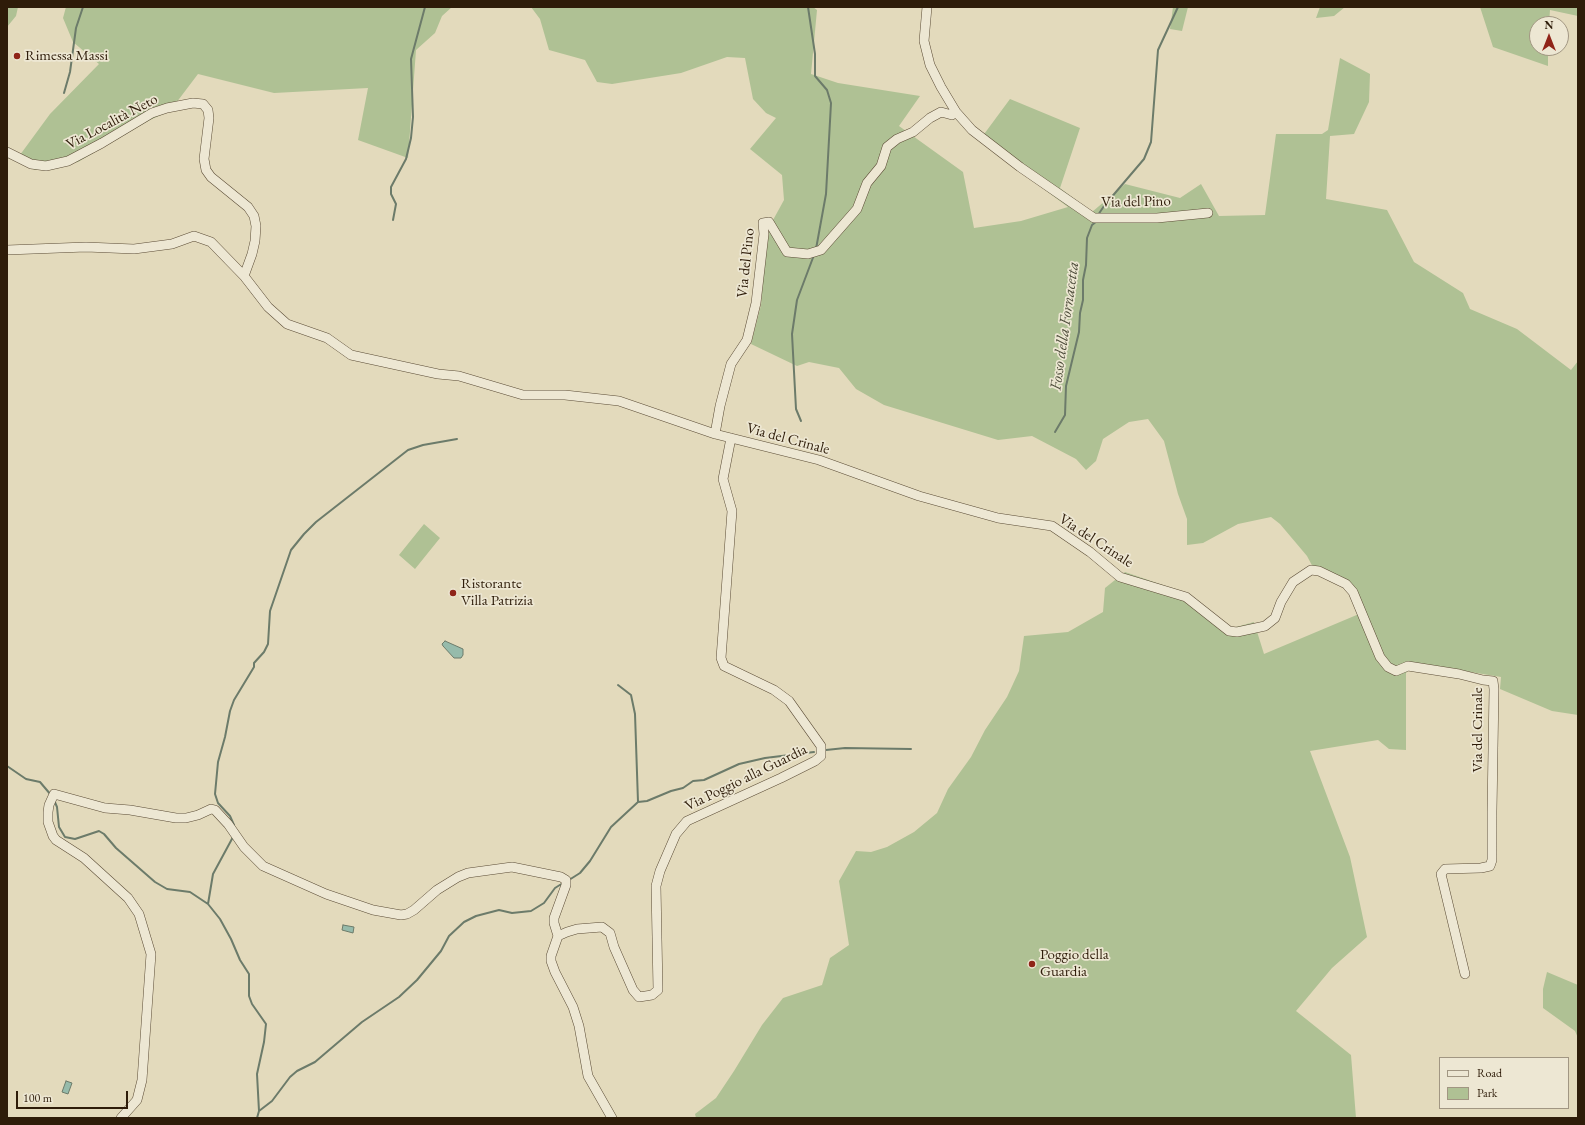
<!DOCTYPE html>
<html>
<head>
<meta charset="utf-8">
<style>
	body { margin:0 }
	#map { position:relative; width:1585px; height:1125px; overflow:hidden; background:#e3dabc; font-family:"EB Garamond",serif }
	canvas { display:block }
	.frame { position:absolute; inset:0; border:8px solid #2e1c09; pointer-events:none }
	.legend { position:absolute; left:1439px; top:1057px; width:130px; height:52px; box-sizing:border-box; background:#ede7d3; border:1px solid #a19682; margin:0; padding:5px 7px; list-style:none; font-size:12px; color:#2e1c09 }
	.legend li { display:flex; align-items:center; gap:8px; height:20px }
	.legend b { width:20px; border:1px solid #a19682 }
	.north { position:absolute; left:1529px; top:16px; width:40px; height:40px; box-sizing:border-box; background:#ede7d3; border:1px solid #a19682; border-radius:50%; rotate:0deg; font-size:11px; font-weight:700; line-height:16px; text-align:center; color:#2e1c09 }
	.north::after { content:''; display:block; margin:auto; width:14px; height:18px; background:#8f2418; clip-path:polygon(50% 0,100% 100%,50% 72%,0 100%) }
	.scale { position:absolute; left:16px; top:1091px; width:112px; height:18px; box-sizing:border-box; border:2px solid #2e1c09; border-top:0; padding-left:5px; font-size:12px; line-height:14px; white-space:nowrap; color:#2e1c09; -webkit-text-stroke:3px #ede7d3; paint-order:stroke }
</style>
</head>
<body>
<div id="map">
<canvas width="1585" height="1125"></canvas>
<div class="frame"></div>
<ul class="legend">
<li><b style="height:5px;background:#ede7d3"></b>Road</li>
<li><b style="height:11px;background:#afc194"></b>Park</li>
</ul>
<div class="north">N</div>
<div class="scale">100 m</div>
</div>
<script>
const ctx = document.querySelector('canvas').getContext('2d');
ctx.lineJoin = 'round';
function fill(path, color) { ctx.fillStyle = color; ctx.fill(path, 'evenodd'); }
const poly = rows => new Path2D(rows.map(r => 'M' + r).join(''));
function strokePath(path, color, width, dash) { ctx.strokeStyle = color; ctx.lineWidth = width; ctx.lineCap = dash ? 'butt' : 'round'; ctx.setLineDash(dash || []); ctx.stroke(path); }
function write(font, color, halo, rows, align = 'center') {
  ctx.font = font + ' "EB Garamond",serif'; ctx.lineWidth = 3.5; ctx.setLineDash([]); ctx.textBaseline = 'middle'; ctx.strokeStyle = halo; ctx.fillStyle = color; for (const [text, x, y, turn = 0] of rows) {
    ctx.save(); ctx.translate(x, y); ctx.rotate((+turn || 0) * Math.PI / 180); ctx.textAlign = isNaN(turn) ? turn : align; if (halo) ctx.strokeText(text, 0, 0); ctx.fillText(text, 0, 0); ctx.restore();
  }
}
fill(poly([
	[7,7,18,7,16,16,7,27],
	[66,7,452,7,442,16,435,33,416,50,408,158,358,140,368,88,274,93,198,74,170,111,150,120,78,162,35,170,17,159,50,114,99,64,73,42,63,18],
	[531,7,813,7,817,10,811,74,838,83,920,96,899,126,963,172,974,228,1021,221,1068,207,979,141,1010,99,1080,128,1060,188,1092,212,1125,184,1180,198,1201,184,1219,216,1265,215,1276,134,1322,134,1328,130,1340,58,1370,74,1369,102,1354,134,1330,136,1326,199,1387,210,1414,262,1463,293,1470,309,1517,329,1571,370,1578,361,1578,715,1552,711,1500,689,1501,677,1416,663,1406,673,1406,750,1389,749,1378,740,1310,751,1350,857,1367,937,1332,968,1296,1011,1351,1055,1356,1118,696,1118,695,1114,716,1098,734,1071,762,1025,783,998,822,985,830,958,849,945,839,881,856,851,871,852,887,847,914,832,937,813,948,789,971,757,985,730,1007,697,1019,671,1024,636,1068,632,1103,612,1105,588,1125,572,1189,594,1229,629,1254,622,1264,654,1359,614,1346,587,1316,573,1307,556,1280,524,1271,517,1238,524,1203,543,1187,545,1187,519,1178,494,1164,441,1148,419,1129,422,1103,439,1096,461,1086,470,1076,459,1032,436,998,440,884,405,856,389,839,368,809,362,797,366,751,344,761,305,767,231,784,200,782,175,750,149,776,118,766,113,753,99,745,58,727,57,681,73,612,84,597,82,585,60,549,50,540,19],
	[1173,7,1188,7,1182,31,1170,29],
	[1320,7,1345,7,1334,16,1316,18],
	[1480,7,1578,7,1578,16,1550,10,1549,24,1537,24,1537,48,1548,48,1548,66,1493,47],
	[424,524,440,538,415,569,399,555],
	[1547,972,1578,985,1578,1038,1575,1031,1543,1008,1543,989]
]), '#afc194');
const water = poly([
	[445,641,463,649,463,655,461,658,454,658,443,646,442,644,445,641],
	[343,925,354,927,353,933,342,930,343,925],
	[66,1081,72,1083,68,1094,62,1092,66,1081]
]);
fill(water, '#96bbab');
strokePath(water, '#6c7b6a', 1);
strokePath(poly([
	[808,7,815,54,815,76,827,90,831,103,826,194,816,249],
	[64,93,70,72,76,28,83,7],
	[1098,215,1104,206,1144,159,1151,142,1158,50,1178,7],
	[393,220,396,204,391,194,391,187,406,159,411,138,413,117,411,59,425,7],
	[801,421,796,409,792,334,797,300,814,255],
	[1055,432,1065,415,1066,386,1079,332,1080,313,1083,300,1083,280,1086,265,1087,238,1092,225,1097,221],
	[618,685,631,695,635,714,638,802],
	[826,750,845,748,911,749],
	[7,766,26,779,40,782,51,795],
	[54,800,57,807,59,827,65,837,75,839,99,831,104,834,116,848,155,882,167,889,190,892,208,904,220,919,231,939,240,960,249,974,249,996,252,1004,266,1024,264,1042,257,1074,259,1111,257,1118],
	[234,825,230,816,218,803,215,794,218,762,225,737,230,711,234,700,254,667,254,663,264,652,268,644,270,611,291,550,304,534,316,522,408,450,423,445,457,439],
	[569,880,580,873,590,861,611,827,638,802,647,801,671,791,683,788,693,781,704,780,739,764,765,758,814,752],
	[208,904,213,874,233,837],
	[259,1111,272,1101,290,1077,297,1071,315,1062,362,1022,399,997,417,980,441,951,449,936,464,922,476,916,499,910,512,913,531,911,544,903,555,888,563,883]
]), '#6c7b6a', 2);
const street = poly([
	[927,7,924,41,930,65,941,87,956,112,972,130,1020,167,1094,218,1157,218,1208,213],
	[7,152,31,164,46,166,68,161,102,143,152,113,167,108,193,103,203,104,208,110,209,118,204,159,206,170,211,177,248,207,254,216,256,226,255,241,252,254,244,276],
	[7,250,86,247,134,249,172,244,194,236,211,242,244,276,268,307,287,324,327,338,351,355,438,374,459,376,523,395,565,395,619,401,715,434,819,460,919,496,998,518,1052,526,1090,552,1120,577,1186,597,1229,631,1237,632,1265,626,1275,618,1281,602,1293,582,1311,570,1319,571,1346,584,1353,592,1380,657,1388,667,1396,671,1408,666,1459,674,1483,680,1493,681,1494,689,1492,811,1492,860,1490,866,1481,868,1445,869,1441,874,1465,974],
	[715,434,720,406,731,364,747,340,756,303,764,234,763,223,769,222,787,252,808,254,821,250,857,209,867,183,881,166,887,147,897,139,913,132,930,118,941,112,952,115,956,112],
	[121,1118,137,1100,142,1080,151,954,139,914,128,898,84,858,56,840,53,836,48,822,48,812,49,805,54,794,105,808,130,810,176,818,186,818,198,815,211,809,215,810,228,824,244,847,263,866,326,894,373,910,401,915,407,914,414,910,437,890,458,877,468,873,512,867,561,877,566,880,566,885,554,918,554,923,558,936],
	[612,1118,588,1076,579,1026,573,1007,555,972,551,961,551,956,558,936,567,932,577,929,602,927,610,933,614,947,633,990,639,997,652,995,658,990,656,886,660,871,676,834,687,821,781,778,815,761,821,756,821,746,789,701,774,690,724,666,721,658,732,511,723,479,731,438]
]);
strokePath(street, '#5b4c36', 10);
strokePath(street, '#ede7d3', 9);
for (const [x, y, r, color] of [
	[17,56,4,"#8f2418"],
	[453,593,4,"#8f2418"],
	[1032,964,4,"#8f2418"]
]) { const dot = new Path2D(); dot.arc(x, y, r, 0, 2 * Math.PI); ctx.fillStyle = color; ctx.fill(dot); strokePath(dot, '#ede7d3', 1.5); }
write('15px', '#2e1c09', '#ede7d3', [
	["Rimessa Massi",25,56],
	["Ristorante",461,584],
	["Villa Patrizia",461,601],
	["Poggio della",1040,955],
	["Guardia",1040,972]
], 'left');
write('15px', '#2e1c09', '#ede7d3', [
	["Via Località Neto",112,122,-28],
	["Via del Pino",1136,202,-1],
	["Via del Pino",746,263,-84],
	["Via del Crinale",788,439,15],
	["Via del Crinale",1096,541,33],
	["Via del Crinale",1478,730,-90],
	["Via Poggio alla Guardia",746,778,-26]
]);
write('italic 16px', '#4d4c3a', '#ede7d3', [
	["Fosso della Fornacetta",1065,326,-82]
]);
</script>
</body>
</html>
